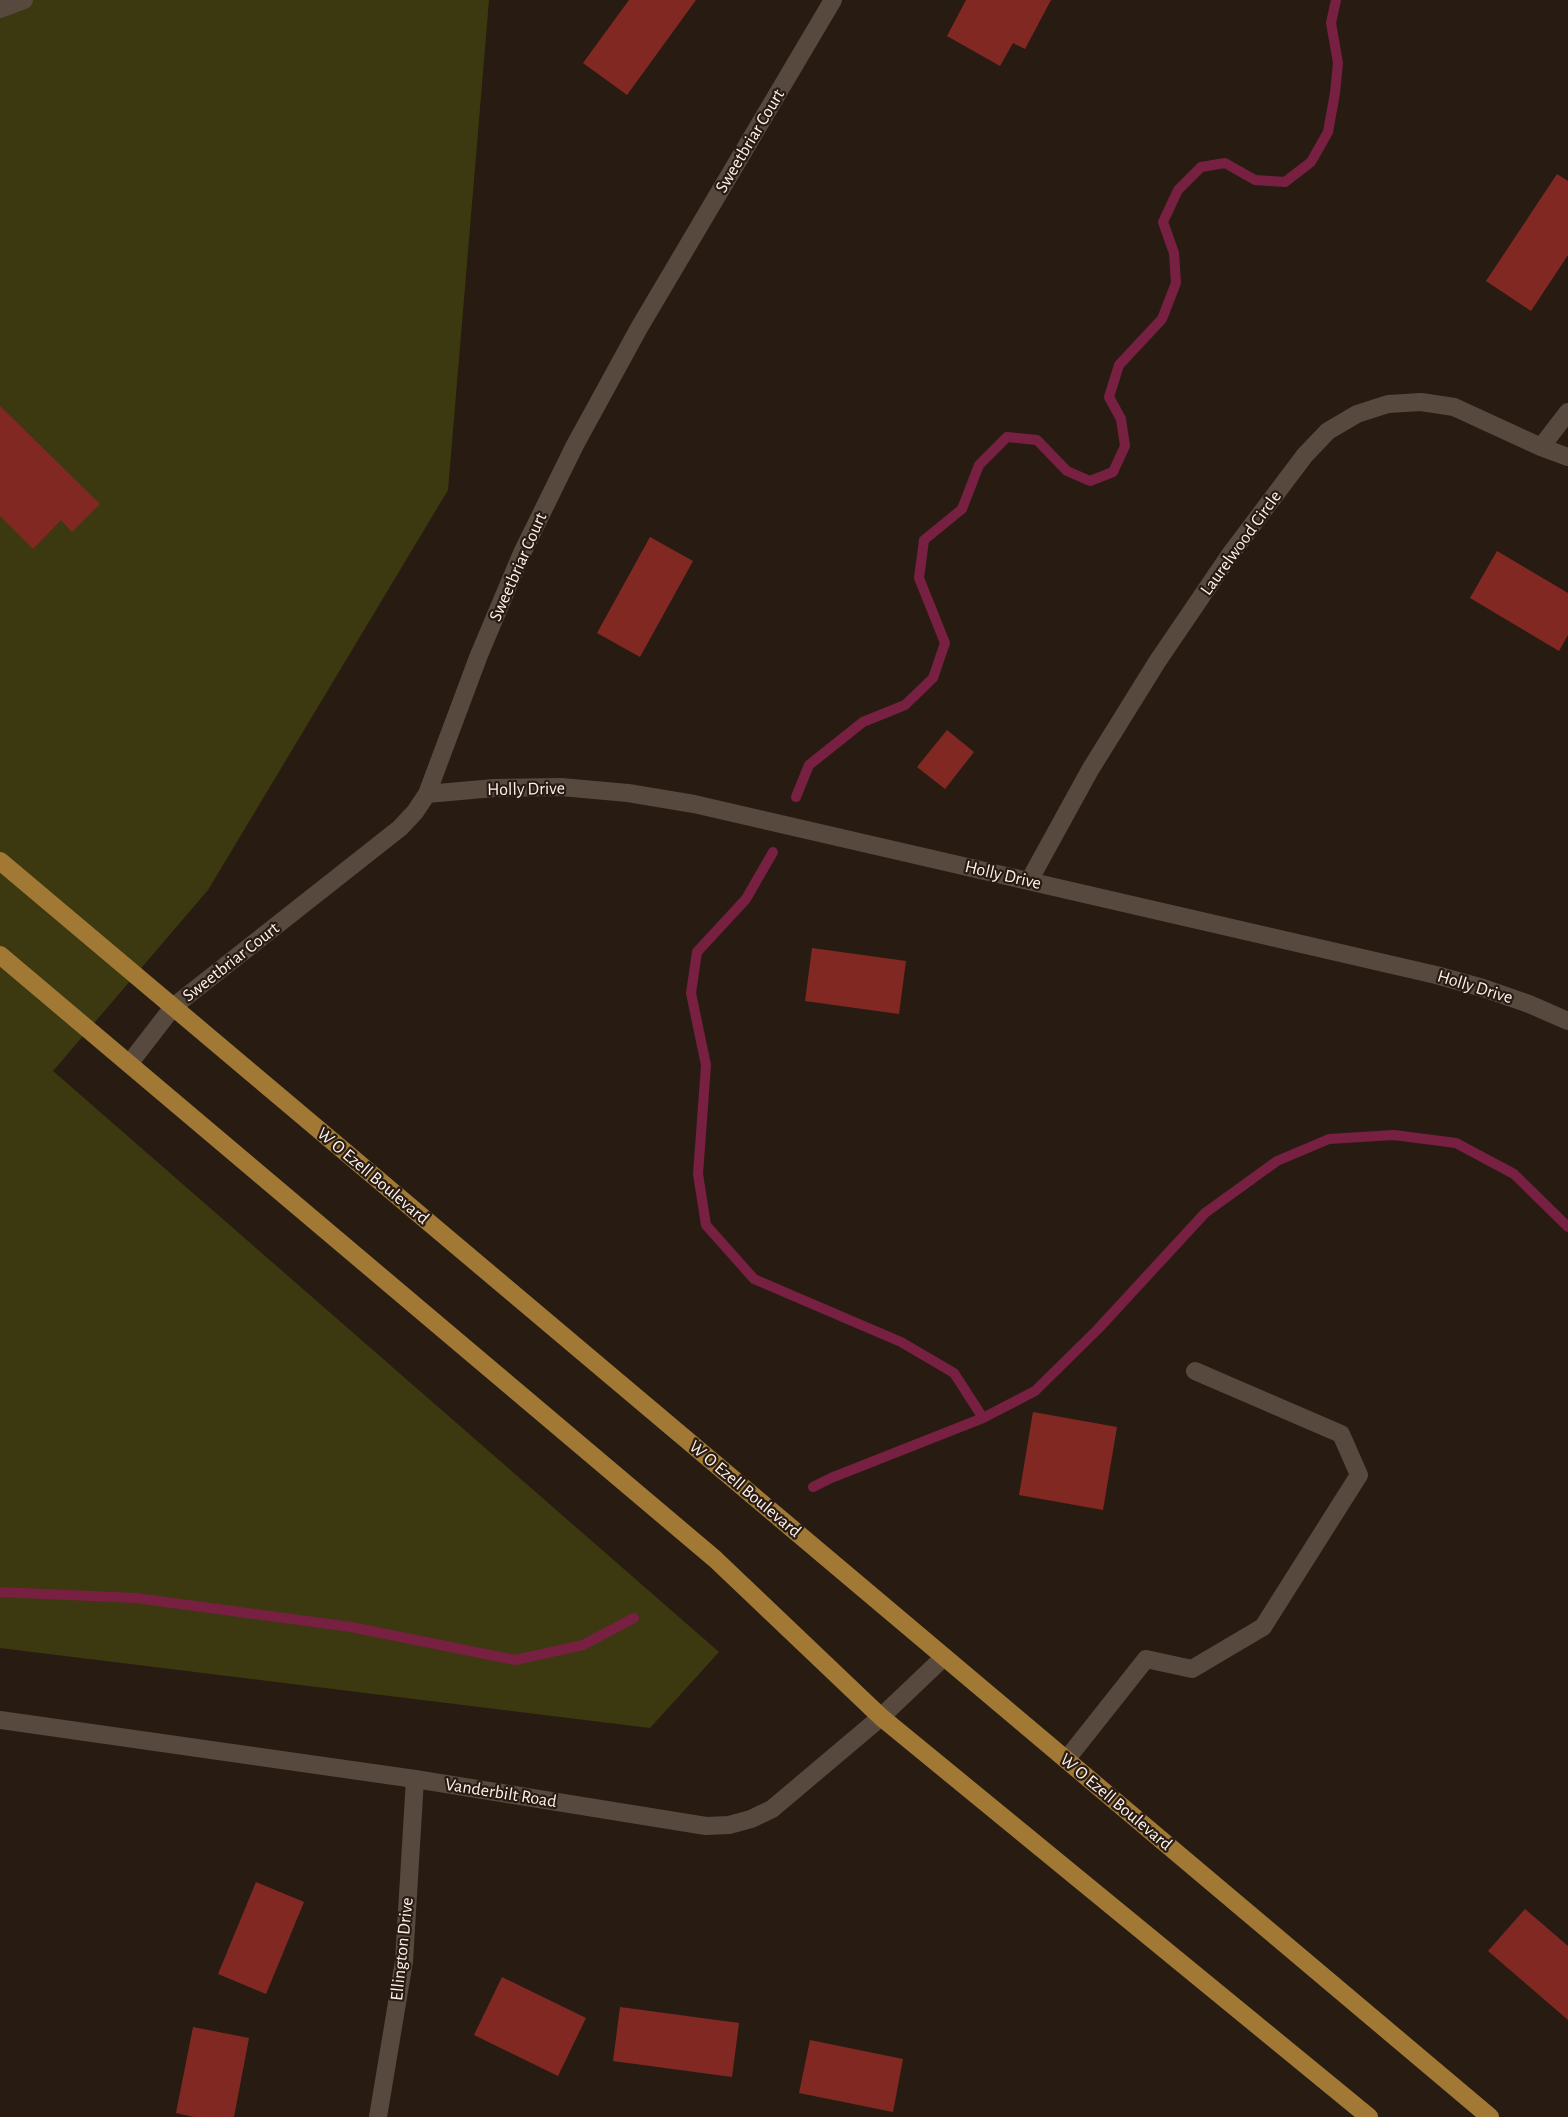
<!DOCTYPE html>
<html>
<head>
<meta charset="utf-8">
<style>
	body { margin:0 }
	canvas { display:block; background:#281b12 }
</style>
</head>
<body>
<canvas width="1568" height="2117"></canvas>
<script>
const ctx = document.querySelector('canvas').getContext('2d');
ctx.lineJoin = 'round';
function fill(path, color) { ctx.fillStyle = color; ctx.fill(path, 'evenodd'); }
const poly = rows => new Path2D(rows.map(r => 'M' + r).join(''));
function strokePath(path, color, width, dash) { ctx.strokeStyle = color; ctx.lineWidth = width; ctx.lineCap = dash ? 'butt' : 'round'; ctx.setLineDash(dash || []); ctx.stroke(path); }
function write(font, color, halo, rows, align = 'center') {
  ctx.font = font + ' "Alegreya Sans",sans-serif'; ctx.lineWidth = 4.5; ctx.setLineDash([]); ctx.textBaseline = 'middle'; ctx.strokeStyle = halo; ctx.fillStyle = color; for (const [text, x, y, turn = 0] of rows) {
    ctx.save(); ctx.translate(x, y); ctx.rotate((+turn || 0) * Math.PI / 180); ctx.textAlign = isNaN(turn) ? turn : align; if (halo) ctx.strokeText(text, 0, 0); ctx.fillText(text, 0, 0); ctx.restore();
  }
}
fill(poly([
	[0,0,489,0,448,490,208,890,53,1071,719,1652,650,1728,0,1648]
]), '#3c3911');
strokePath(poly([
	[796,797,809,765,863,722,905,705,933,678,945,643,919,578,924,540,962,509,979,465,1007,437,1037,440,1067,471,1090,481,1113,472,1125,446,1121,419,1109,397,1119,365,1162,319,1176,283,1174,253,1163,222,1178,190,1201,167,1225,163,1255,180,1285,182,1311,162,1328,132,1335,93,1338,63,1331,23,1336,0],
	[773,852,746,899,697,952,691,993,706,1065,698,1174,706,1225,754,1279,901,1342,954,1373,983,1418],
	[813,1487,831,1478,983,1418,1035,1391,1098,1329,1205,1213,1277,1161,1329,1139,1394,1135,1456,1143,1514,1174,1568,1227],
	[0,1592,136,1598,351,1627,515,1660,583,1645,634,1618]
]), '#782042', 10);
fill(poly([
	[629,0,696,0,627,95,583,63],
	[966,0,1051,0,1025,49,1013,43,1000,66,947,36],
	[1557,174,1568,181,1568,255,1531,311,1486,281],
	[0,406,100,504,72,532,61,520,33,549,0,516],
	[650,537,693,561,640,657,597,633],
	[1497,551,1568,593,1568,635,1559,651,1470,598],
	[947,730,974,752,945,789,917,767],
	[812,948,906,961,899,1014,805,1001],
	[1033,1412,1117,1427,1103,1510,1019,1495],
	[256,1882,304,1902,266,1994,218,1974],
	[1525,1909,1568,1946,1568,2020,1488,1951],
	[502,1977,586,2018,558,2076,474,2035],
	[620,2007,739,2023,732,2077,613,2061],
	[193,2027,249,2038,234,2117,194,2117,176,2113],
	[810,2040,903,2059,893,2112,799,2093]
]), '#822823');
strokePath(poly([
	[0,9,24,0],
	[1066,1760,1146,1659,1192,1669,1263,1627,1359,1475,1341,1434,1195,1371]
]), '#58493f', 18);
strokePath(poly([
	[1541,447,1568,412],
	[427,794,494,788,561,787,628,793,694,804,1436,975,1483,988,1529,1004,1568,1021],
	[1029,881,1090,770,1157,662,1229,556,1305,455,1328,431,1357,414,1388,404,1421,402,1454,407,1541,447,1568,457],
	[129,1064,173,1007,400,828,415,812,427,794,479,655,522,553,575,445,639,328,833,0],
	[378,2117,404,1961,415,1779]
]), '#58493f', 18);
strokePath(poly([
	[0,1720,415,1779,706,1826,729,1825,751,1819,772,1809,881,1717,944,1657]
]), '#58493f', 18);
strokePath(poly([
	[0,861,1490,2117],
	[0,955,715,1559,881,1717,1369,2117]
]), '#a17935', 18);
write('18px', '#fcf2ed', '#281b12', [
	["Sweetbriar Court",750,141,-59],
	["Laurelwood Circle",1241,543,-54],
	["Sweetbriar Court",518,567,-66],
	["Holly Drive",526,789,-1],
	["Holly Drive",1003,875,13],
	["Sweetbriar Court",231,962,-38],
	["Holly Drive",1475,987,17],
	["W O Ezell Boulevard",373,1176,40],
	["W O Ezell Boulevard",745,1489,40],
	["Vanderbilt Road",501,1793,9],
	["W O Ezell Boulevard",1116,1802,40],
	["Ellington Drive",402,1949,-84]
]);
</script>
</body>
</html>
